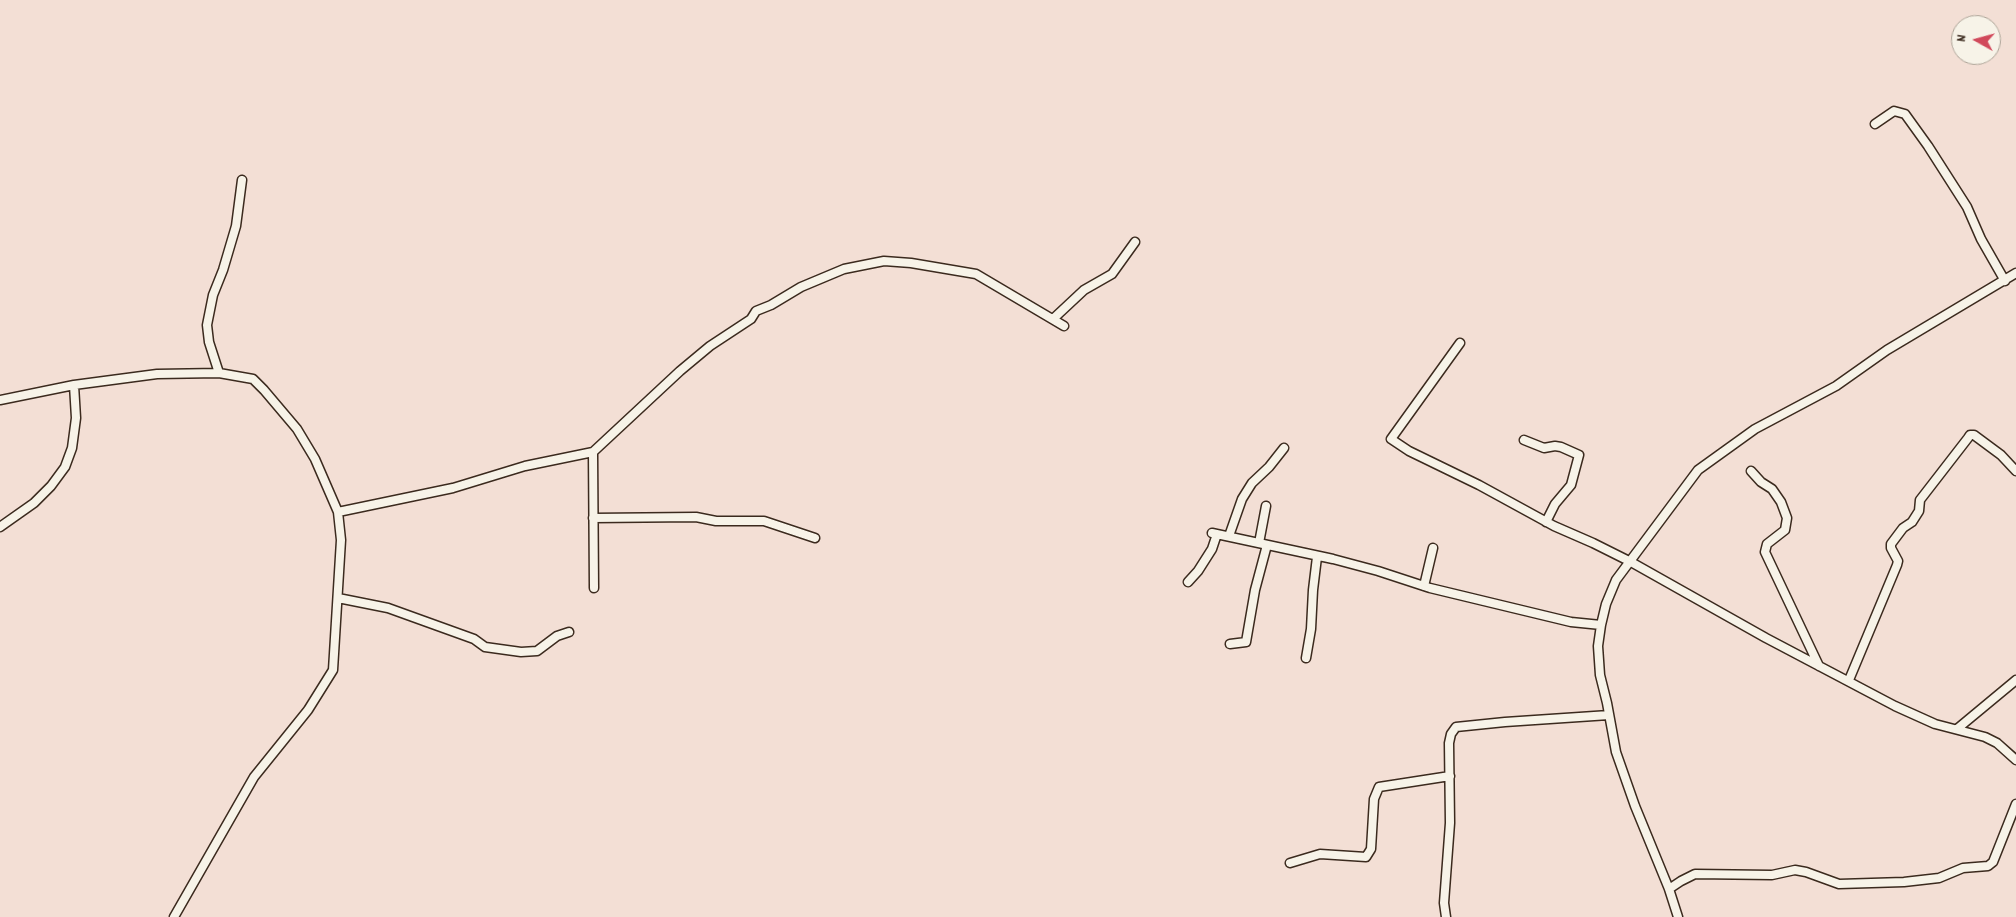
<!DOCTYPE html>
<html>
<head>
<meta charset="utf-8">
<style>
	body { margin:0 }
	#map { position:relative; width:2016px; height:917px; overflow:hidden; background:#f3dfd5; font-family:Dekko,sans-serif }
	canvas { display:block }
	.north { position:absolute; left:1951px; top:15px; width:50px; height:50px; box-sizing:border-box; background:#f7f3e8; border:1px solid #aca397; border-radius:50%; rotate:277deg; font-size:14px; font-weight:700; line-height:20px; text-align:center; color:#3b2a1e }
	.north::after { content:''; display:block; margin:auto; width:18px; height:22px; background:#d1495b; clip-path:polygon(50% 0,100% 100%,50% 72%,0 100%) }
</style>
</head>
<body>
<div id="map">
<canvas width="2016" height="917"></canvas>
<div class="north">N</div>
</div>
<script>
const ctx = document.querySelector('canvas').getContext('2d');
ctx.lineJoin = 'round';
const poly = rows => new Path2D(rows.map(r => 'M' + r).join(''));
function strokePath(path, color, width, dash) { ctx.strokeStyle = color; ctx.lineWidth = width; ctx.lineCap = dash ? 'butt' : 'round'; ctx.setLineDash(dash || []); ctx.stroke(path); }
const street = poly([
	[1875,124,1894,111,1905,114,1928,146,1967,207,1981,239,2005,281],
	[1053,319,1084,290,1112,274,1135,242],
	[1460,343,1391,439,1409,451,1479,485,1554,526,1593,543,1631,562,1766,638,1895,706,1935,724,1985,737,1997,743,2016,760],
	[219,373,209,342,207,325,213,295,223,270,236,226,242,180],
	[0,400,74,385,157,374,219,373,253,379,264,390,297,429,315,459,338,512],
	[1524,440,1544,448,1555,446,1561,447,1579,455,1571,485,1555,504,1546,522],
	[593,452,594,588],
	[1751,471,1761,482,1772,489,1781,502,1787,518,1785,530,1767,544,1765,552,1819,666],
	[593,518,696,517,716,521,764,521,815,538],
	[0,527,34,503,51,486,65,467,72,448,76,418,74,385],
	[1212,533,1333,559,1378,571,1430,588,1571,622,1601,625],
	[1229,536,1242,499,1252,483,1269,467,1284,448],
	[1259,543,1266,506],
	[1188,582,1198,571,1212,549,1217,534],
	[1424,586,1433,548],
	[338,598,388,608,474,639,485,647,521,652,537,651,557,636,569,632],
	[1230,644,1246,642,1255,590,1267,545],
	[1306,658,1311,629,1313,590,1317,557],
	[1849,680,1897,565,1898,561,1891,548,1891,544,1903,528,1912,522,1919,511,1920,500,1968,438,1970,435,1974,435,2001,455,2016,471],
	[1957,729,2016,680],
	[1290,863,1320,854,1366,857,1371,849,1374,799,1379,787,1450,776],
	[1669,889,1681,881,1695,874,1772,875,1795,870,1806,872,1839,884,1904,882,1939,878,1963,868,1988,866,1993,862,2016,804],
	[174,917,254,777,308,710,333,670,341,540,338,512,453,488,525,466,593,452,680,371,710,346,751,319,756,311,771,305,801,287,844,269,884,261,911,263,976,274,1064,326],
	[1446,917,1444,903,1450,823,1449,743,1451,734,1456,727,1505,722,1609,715],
	[1678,917,1669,889,1635,806,1616,752,1607,703,1600,675,1598,646,1601,625,1606,604,1616,580,1698,470,1755,429,1836,386,1887,350,2016,273]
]);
strokePath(street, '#3b2a1e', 11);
strokePath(street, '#f7f3e8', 8);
</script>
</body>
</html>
